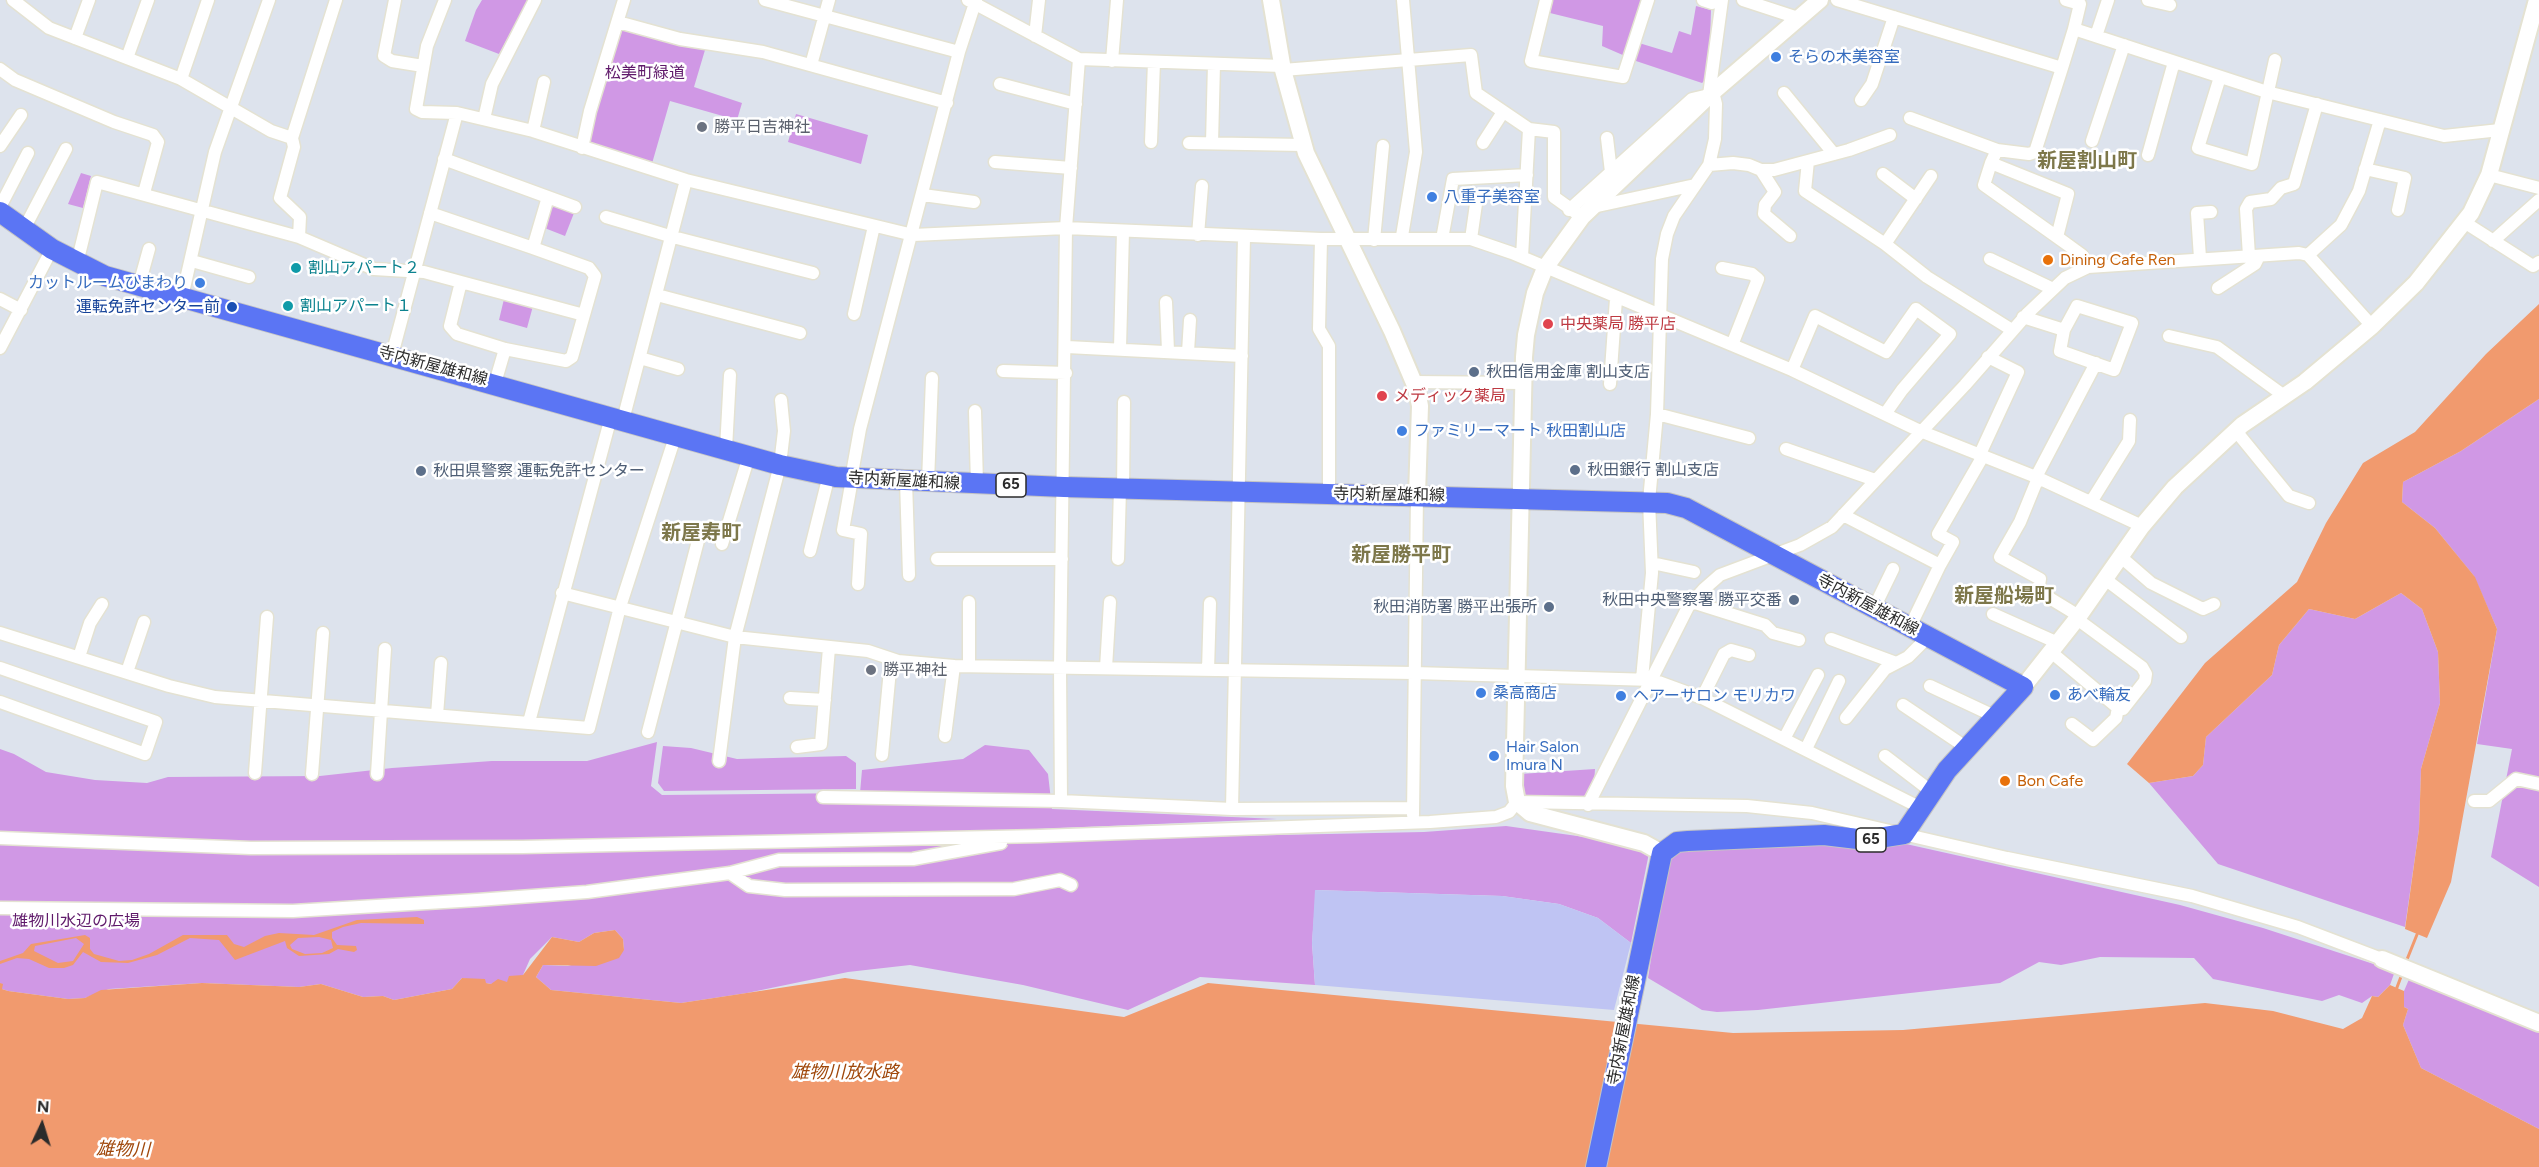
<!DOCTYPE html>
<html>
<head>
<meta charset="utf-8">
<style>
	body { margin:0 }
	#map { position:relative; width:2539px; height:1167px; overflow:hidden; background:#dde3ed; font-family:Figtree,sans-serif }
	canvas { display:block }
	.north { position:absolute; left:12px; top:1095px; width:60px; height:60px; -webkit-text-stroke:4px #fff; paint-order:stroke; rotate:4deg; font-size:16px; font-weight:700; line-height:24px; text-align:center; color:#2b2b2b }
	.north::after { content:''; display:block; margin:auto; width:21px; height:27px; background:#2b2b2b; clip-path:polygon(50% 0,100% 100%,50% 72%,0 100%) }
</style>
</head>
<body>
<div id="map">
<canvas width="2539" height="1167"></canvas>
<div class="north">N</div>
</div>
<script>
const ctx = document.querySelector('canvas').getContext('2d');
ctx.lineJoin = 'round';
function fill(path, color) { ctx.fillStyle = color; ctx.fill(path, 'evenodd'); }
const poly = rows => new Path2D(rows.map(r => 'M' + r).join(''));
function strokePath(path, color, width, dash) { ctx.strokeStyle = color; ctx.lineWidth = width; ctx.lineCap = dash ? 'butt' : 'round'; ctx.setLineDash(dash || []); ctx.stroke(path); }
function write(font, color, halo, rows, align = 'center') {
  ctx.font = font + ' Figtree,"Noto Sans JP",sans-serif'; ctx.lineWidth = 5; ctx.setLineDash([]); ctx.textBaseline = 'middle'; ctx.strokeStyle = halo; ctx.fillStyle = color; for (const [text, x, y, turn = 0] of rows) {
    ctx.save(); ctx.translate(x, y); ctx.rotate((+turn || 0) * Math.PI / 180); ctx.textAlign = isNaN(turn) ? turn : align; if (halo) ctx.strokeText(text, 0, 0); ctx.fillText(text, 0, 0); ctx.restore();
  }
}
fill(poly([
	[482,0,528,0,499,54,465,41,476,10],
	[1553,0,1643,0,1625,56,1602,46,1603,26,1550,13],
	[1696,6,1711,10,1709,76,1702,83,1633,60,1639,43,1672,53,1679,31,1691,35],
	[620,28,705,50,694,87,742,103,737,120,670,101,651,167,585,147],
	[796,114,868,135,861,164,788,142],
	[81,173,91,176,83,208,68,204],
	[556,206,574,213,565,236,542,227,549,209],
	[504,299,533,306,527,328,499,320],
	[2539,399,2539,887,2491,857,2512,749,2477,744,2497,629,2474,576,2435,528,2402,502,2403,482,2461,451],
	[2401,593,2422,609,2438,652,2440,703,2421,769,2419,829,2405,927,2218,864,2149,783,2193,776,2203,765,2206,737,2272,675,2279,645,2309,609,2355,619],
	[657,742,651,786,662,795,860,793,862,770,963,759,985,745,1029,750,1048,774,1052,809,1277,819,964,832,435,842,196,842,0,833,0,749,14,754,46,772,95,780,147,783,168,777,320,776,392,768,492,761,587,761],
	[663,746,691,748,737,759,846,756,856,763,856,789,664,791,658,783],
	[1595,769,1594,784,1586,799,1534,799,1523,794,1520,774],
	[1506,826,1627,843,1649,853,1631,943,1598,918,1559,904,1502,896,1316,890,1312,943,1315,985,1200,977,1128,1010,1023,985,910,965,848,972,747,993,681,1003,551,990,536,977,543,965,568,966,624,950,623,939,615,930,594,933,579,942,552,937,530,959,523,975,507,982,491,984,462,978,452,989,394,1000,383,996,363,997,321,984,299,987,202,983,109,989,85,998,68,999,8,991,2,989,0,983,0,844,1032,843,1086,839,1424,832],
	[1826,840,1873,849,1897,842,2180,905,2263,928,2395,971,2390,985,2378,997,2372,996,2362,1003,2339,995,2322,1001,2213,979,2194,958,2100,957,2061,965,2039,962,2000,983,1758,1010,1717,1012,1702,1010,1648,978,1667,859,1676,850],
	[2410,977,2539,1032,2539,1129,2421,1068,2403,1025,2408,1009,2404,1007,2404,991]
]), '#d098e5');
fill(poly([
	[1315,890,1502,896,1559,904,1598,918,1631,943,1614,1010,1315,985,1312,943]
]), '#bfc4f3');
fill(poly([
	[2539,304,2539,399,2461,451,2403,482,2402,502,2435,528,2475,577,2497,629,2451,882,2427,938,2405,929,2419,829,2421,769,2440,703,2438,652,2422,609,2401,593,2355,619,2309,609,2279,645,2272,675,2206,737,2203,765,2193,776,2149,783,2127,764,2205,663,2297,582,2326,523,2363,463,2415,432,2486,354],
	[417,917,424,920,424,924,361,923,343,927,332,932,332,938,337,945,356,946,357,950,354,952,338,949,329,954,299,956,287,948,285,941,235,960,219,940,190,938,157,955,128,963,101,962,83,952,73,965,64,968,49,968,29,959,17,958,0,964,0,961,23,953,31,944,85,935,90,938,90,949,94,954,119,961,132,960,149,954,183,935,227,935,234,944,244,947,265,936,279,933,314,935,357,920],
	[319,937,331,940,333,948,322,953,305,954,292,949,290,945,298,938],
	[76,938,84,944,73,961,58,963,34,951,35,946],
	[615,930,623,939,624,950,619,958,596,966,543,965,536,977,551,990,681,1003,845,978,1124,1017,1208,983,1733,1033,1903,1030,2205,1003,2273,1011,2343,1029,2362,1018,2372,996,2378,997,2390,985,2404,991,2404,1007,2408,1009,2403,1025,2421,1068,2539,1129,2539,1167,0,1167,0,983,3,984,2,989,8,991,68,999,85,998,101,990,202,983,299,987,321,984,363,997,383,996,394,1000,452,989,462,978,485,979,486,983,491,984,498,979,507,982,509,976,523,975,552,937,579,942,594,933]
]), '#f19a6e');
strokePath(poly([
	[2406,962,2418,932],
	[2396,990,2402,974]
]), '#f19a6e', 3);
const street = poly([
	[13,0,49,28,181,79,271,131,292,138,336,0],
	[395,0,384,56,392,61,423,66],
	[445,0,427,46,416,109,422,112,457,113],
	[765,0,959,52],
	[968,0,1079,59,1282,66],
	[1546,0,1531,61,1623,77,1648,0],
	[1703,0,1712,3,1716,0],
	[1743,0,1798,18],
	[1837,0,2062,68,2074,29,2267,92,2444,136,2500,130],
	[2066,0,2080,4,2074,29],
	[2148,0,2170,5],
	[618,22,680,39,763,52,947,103],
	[1035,36,1039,0],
	[2096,36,2108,0],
	[75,38,89,0],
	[127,58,148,0],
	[1112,61,1117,0],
	[811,65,829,0],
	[0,69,15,80,114,122,153,135,158,142,144,193],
	[1283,70,1471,55,1476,93,1529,129,1554,132,1554,197,1582,217],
	[2220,77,2198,148,2252,164,2275,60],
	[181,79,208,0],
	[1000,84,1076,104],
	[1784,93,1834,154],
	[1861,100,1872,84,1894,17],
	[1910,118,1997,150],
	[484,119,492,84,535,0],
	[533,131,544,82],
	[292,138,294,147,280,198,300,217,299,237],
	[1607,138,1611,172],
	[2092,141,2124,45],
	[1151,142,1154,62],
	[1189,143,1303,145],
	[1212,143,1214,64],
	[1483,143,1503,112],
	[0,146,21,115],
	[582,148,590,111,624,0],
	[2148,155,2174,62],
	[444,159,575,207],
	[1808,161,1805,191,1885,244,1927,277,2012,330],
	[995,162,1071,168],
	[1991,163,1997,150,2029,154,2035,152,2062,68],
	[1709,165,1733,163,1749,165,1761,170,1774,170,1849,150,1890,135],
	[2365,169,2405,178,2398,210],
	[1761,170,1775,192,1765,205,1764,214,1790,236],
	[1883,174,1916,199],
	[2489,175,2539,188],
	[923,195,974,202],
	[0,207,28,153],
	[1593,207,1695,185],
	[1569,210,1692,99,1709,95,1722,0],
	[430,213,533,248],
	[606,217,673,237,813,273],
	[2464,222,2533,266,2539,262],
	[24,229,66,149],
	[1198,235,1202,186],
	[1402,236,1416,152,1403,0],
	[2057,237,2068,194,1991,163,1984,185,2057,237,2082,255,2088,267],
	[1321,239,1319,329,1329,346,1329,493],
	[1442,239,1453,179,1527,175],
	[1471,239,1476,204],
	[1374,240,1383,146],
	[2493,241,2539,200],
	[1885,244,1931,176],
	[2308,255,2341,225,2359,191,2380,120],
	[2249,256,2246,209,2250,202,2271,199,2281,188,2294,184,2317,104],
	[1522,257,1529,129],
	[2200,258,2197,213,2211,212],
	[1990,259,2053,289],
	[192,261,249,277],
	[77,263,97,182,299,237,374,269,424,272,461,282,450,326,457,334,505,349,566,361,572,357,595,276,589,268,533,248,548,197],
	[1722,268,1752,274,1758,279,1732,345],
	[461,282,584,315],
	[139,285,149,249],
	[2218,288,2255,264,2259,256],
	[657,295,800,333],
	[182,297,215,152,269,0],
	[0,299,21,310],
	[1166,302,1168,351],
	[854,314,874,226],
	[2023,317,2064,330,2077,306,2132,323,2114,370,2060,351,2064,330],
	[2169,336,2217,347,2283,395],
	[1067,347,1242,356],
	[0,348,52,249],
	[1120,348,1123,231],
	[1188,352,1190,320],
	[392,355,457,113,533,131,686,180,913,235,1066,228,1321,239,1471,239,1512,253,1792,370,1920,431,2036,477,2142,526],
	[640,358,678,369],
	[1792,370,1815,316,1886,352,1916,309,1950,334,1902,390,1885,414],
	[1003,371,1066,373],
	[1414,382,1523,383],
	[495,383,505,349],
	[1610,384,1616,299],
	[975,411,977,484],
	[1657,414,1749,438],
	[623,420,686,180],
	[2236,431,2289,496,2309,503],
	[726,449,730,375],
	[1786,449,1875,480],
	[1980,454,2018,372,1988,357],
	[2036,477,2096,363],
	[2038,478,2020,522,2000,557,2040,579,2038,591,2079,616],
	[851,479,860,429,959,52,976,0],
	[852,479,843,530,861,534,858,584],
	[906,481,909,575],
	[928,482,932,378],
	[1123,489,1124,402],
	[2091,502,2129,441,2130,420],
	[1843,515,1940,565,1910,627],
	[722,544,749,456],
	[810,551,829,475],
	[2121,557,2151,583,2203,609,2214,604],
	[937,559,1062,559],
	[1118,559,1120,489],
	[1652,563,1694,572],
	[1940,565,1953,542,1938,534,1983,456],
	[2105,579,2181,637],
	[562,593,735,637,868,651,898,661,954,666,1414,673,1653,680,1702,698,1921,808],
	[1692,602,1765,625,1773,633,1799,640],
	[1874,608,1893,569],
	[1993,614,2058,643],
	[0,633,169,686,215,697,589,728,620,607,676,434],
	[1831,639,1896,663],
	[2051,652,2118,708,2123,709,2145,681,2146,674,2142,667,2077,619],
	[79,657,90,623,102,604],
	[969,665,969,602],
	[0,668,156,722,145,754,0,702],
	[1106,668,1110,602],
	[1208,670,1210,603],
	[127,672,144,622],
	[1642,679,1652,573,1649,501,1657,414,1662,259,1667,234,1674,216,1709,165,1715,139,1716,104,1713,92],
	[1930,686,1994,716],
	[790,698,825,700],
	[1702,698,1724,654,1731,650,1749,655],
	[1903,705,1967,748],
	[437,715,441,663],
	[1846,718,1885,669,1908,657,1928,637],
	[529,722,611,417],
	[2072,724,2093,740,2116,718,2118,708],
	[648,732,699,537],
	[945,736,954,666],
	[1784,739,1818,675],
	[797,747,821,744,829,648],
	[1806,749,1839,681],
	[882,755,891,659],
	[1885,756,1932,792],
	[719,761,735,637,780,465,784,431,781,400],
	[255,773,267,617],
	[312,774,323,633],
	[377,774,385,649],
	[823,797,1061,801,1232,809,1412,808],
	[1061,801,1060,667,1066,228,1079,59],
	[2474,801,2489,801,2516,779,2539,784],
	[1588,805,1688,607,1704,589,1720,575,1800,545,1832,527,1965,385,2028,313,2065,278,2088,267,2299,253,2308,255,2372,326],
	[1232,809,1244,237],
	[1413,815,1417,495],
	[0,838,251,848,522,847,1040,836,1430,822,1496,817,1509,812,1517,802,1747,806,1812,813,2007,858,2192,896,2298,927,2382,959],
	[730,873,749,886,785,890,1014,889,1060,880,1071,885],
	[0,908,293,911,477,900,587,892,730,873,779,860,913,859,1001,843]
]);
const secondary = poly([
	[1271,0,1283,70,1306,153,1392,331,1417,390,1420,406,1417,495],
	[2023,687,2079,616,2142,526,2175,487,2242,425,2305,382,2372,326,2416,283,2471,213,2489,175,2537,0],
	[1662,853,1644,843,1530,813,1517,802,1514,786,1524,357,1526,335,1535,293,1545,268,1582,217,1713,92,1820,0],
	[2382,959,2539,1023]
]);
const primary = poly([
	[0,212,52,249,105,276,780,465,836,477,1064,487,1667,503,1686,508,2023,687,1947,770,1904,834,1866,840,1824,835,1688,841,1677,842,1662,853,1596,1167]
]);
strokePath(street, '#e4e2d2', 15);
strokePath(secondary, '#e4e2d2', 20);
strokePath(primary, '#c4c4c4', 22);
strokePath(street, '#fff', 12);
strokePath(secondary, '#fff', 16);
strokePath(primary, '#5b75f4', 20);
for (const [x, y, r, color] of [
	[1776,57,6,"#3f7fe0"],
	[702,127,6,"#6b7280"],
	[1432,197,6,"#3f7fe0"],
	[2048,260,6,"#e8710a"],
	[296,268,6,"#0f9aa8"],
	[200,283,6,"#3f7fe0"],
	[288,306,6,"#0f9aa8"],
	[232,307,6,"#1a4fb4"],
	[1548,324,6,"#e0444e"],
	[1474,372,6,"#5c6f8a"],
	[1382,396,6,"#e0444e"],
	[1402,431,6,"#3f7fe0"],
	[1575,470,6,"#5c6f8a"],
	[421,471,6,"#5c6f8a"],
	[1794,600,6,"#5c6f8a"],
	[1549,607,6,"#5c6f8a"],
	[871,670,6,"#6b7280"],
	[1481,693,6,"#3f7fe0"],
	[2055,695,6,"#3f7fe0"],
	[1621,696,6,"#3f7fe0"],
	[1494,756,6,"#3f7fe0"],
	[2005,781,6,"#e8710a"]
]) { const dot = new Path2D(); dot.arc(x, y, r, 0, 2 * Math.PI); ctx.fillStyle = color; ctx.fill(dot); strokePath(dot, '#fff', 2); }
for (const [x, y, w] of [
	[1011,485,30],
	[1871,840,30]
]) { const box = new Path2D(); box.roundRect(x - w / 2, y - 12, w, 24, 4.5); ctx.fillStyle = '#fff'; ctx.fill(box); strokePath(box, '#2b2b2b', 1.5); }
write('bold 15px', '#2b2b2b', null, [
	["65",1011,485],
	["65",1871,840]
]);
write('16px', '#366cbe', '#fff', [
	["そらの木美容室",1788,57],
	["八重子美容室",1444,197],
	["カットルームひまわり",188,283,"right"],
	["ファミリーマート 秋田割山店",1414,431],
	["桑高商店",1493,693],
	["あべ輪友",2067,695],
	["ヘアーサロン モリカワ",1633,696],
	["Hair Salon",1506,747],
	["Imura N",1506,765]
], 'left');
write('16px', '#5f196a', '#fff', [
	["松美町緑道",645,73],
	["雄物川水辺の広場",76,921]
]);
write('16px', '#5b616d', '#fff', [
	["勝平日吉神社",714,127],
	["勝平神社",883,670]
], 'left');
write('16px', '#c56008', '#fff', [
	["Dining Cafe Ren",2060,260],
	["Bon Cafe",2017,781]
], 'left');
write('16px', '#0d838f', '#fff', [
	["割山アパート２",308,268],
	["割山アパート１",300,306]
], 'left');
write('16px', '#164399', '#fff', [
	["運転免許センター前",220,307]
], 'right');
write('16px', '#be3a42', '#fff', [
	["中央薬局 勝平店",1560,324],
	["メディック薬局",1394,396]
], 'left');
write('16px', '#2b2b2b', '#fff', [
	["寺内新屋雄和線",433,366,15],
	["寺内新屋雄和線",904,481,3],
	["寺内新屋雄和線",1389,495,1],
	["寺内新屋雄和線",1868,605,28],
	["寺内新屋雄和線",1624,1030,-79]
]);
write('16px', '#4e5e75', '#fff', [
	["秋田信用金庫 割山支店",1486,372],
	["秋田銀行 割山支店",1587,470],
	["秋田県警察 運転免許センター",433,471],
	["秋田中央警察署 勝平交番",1782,600,"right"],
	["秋田消防署 勝平出張所",1537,607,"right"]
], 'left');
write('italic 18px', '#a0480b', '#fff', [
	["雄物川放水路",845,1073],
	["雄物川",123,1150,1]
]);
write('bold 20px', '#7d774a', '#fff', [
	["新屋割山町",2087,161],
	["新屋寿町",701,533],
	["新屋勝平町",1401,555],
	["新屋船場町",2004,596]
]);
</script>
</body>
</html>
